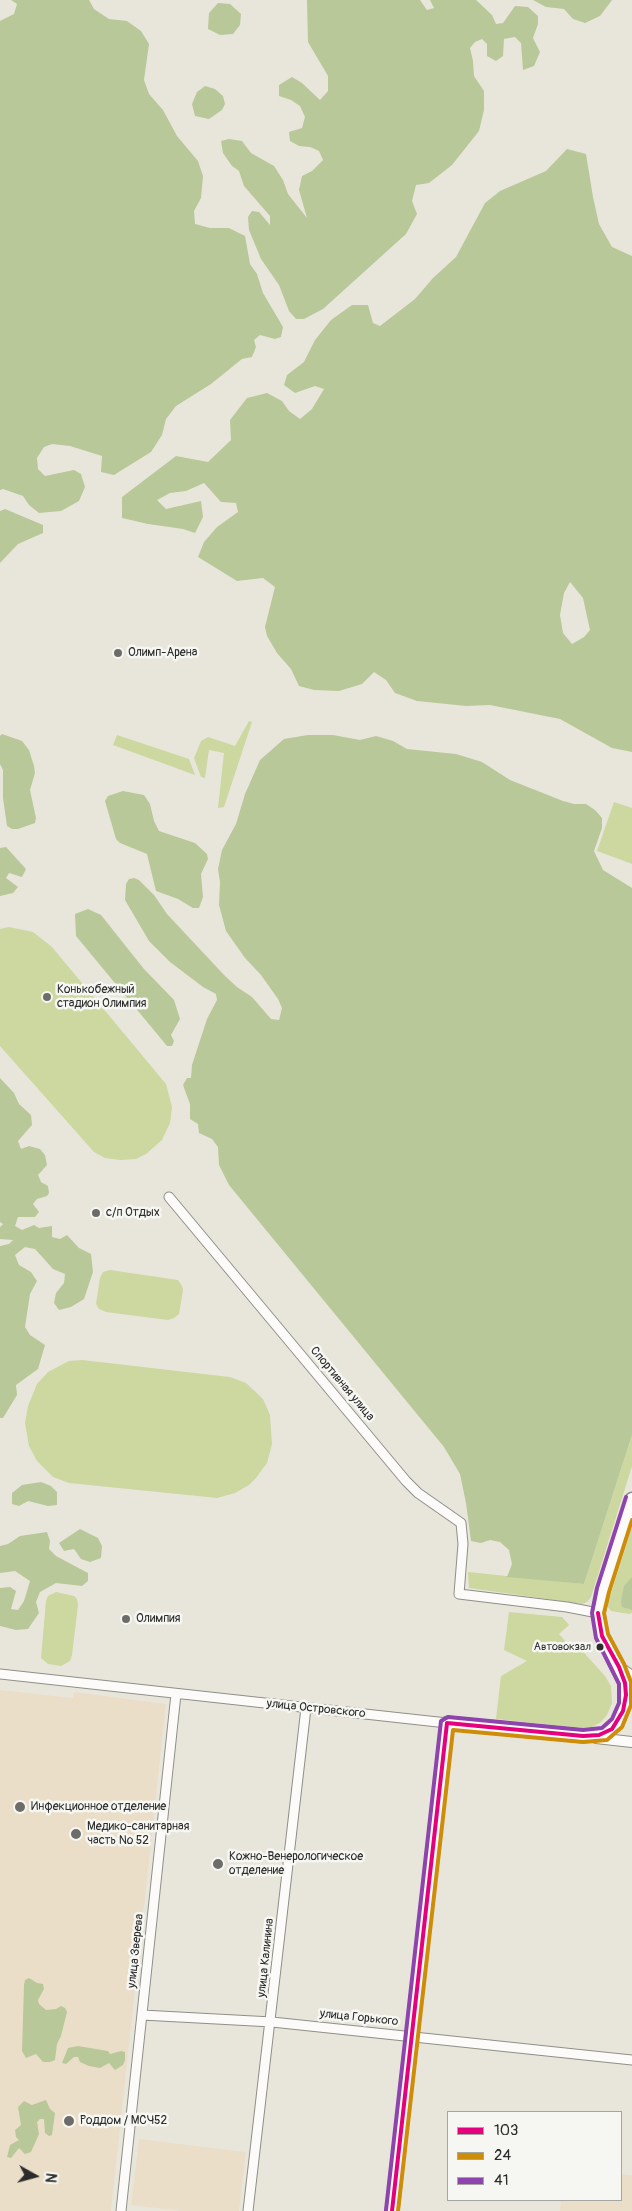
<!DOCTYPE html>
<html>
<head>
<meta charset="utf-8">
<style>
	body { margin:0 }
	#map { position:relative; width:632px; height:2211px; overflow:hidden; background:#e8e6db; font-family:Pangolin,sans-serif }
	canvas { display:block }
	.legend { position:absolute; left:447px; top:2111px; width:175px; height:90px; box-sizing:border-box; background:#f6f6f2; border:1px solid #a5a5a2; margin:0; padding:6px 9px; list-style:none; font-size:15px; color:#2b2b2b }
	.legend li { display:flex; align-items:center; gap:10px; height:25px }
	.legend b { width:25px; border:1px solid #a5a5a2 }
	.north { position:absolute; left:10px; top:2151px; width:50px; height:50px; -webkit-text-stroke:4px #f6f6f2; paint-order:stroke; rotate:97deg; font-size:14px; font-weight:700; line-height:20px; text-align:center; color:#2b2b2b }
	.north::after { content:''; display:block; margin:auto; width:18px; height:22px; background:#2b2b2b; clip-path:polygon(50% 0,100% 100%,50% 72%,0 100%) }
</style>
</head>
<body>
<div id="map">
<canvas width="632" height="2211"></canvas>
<ul class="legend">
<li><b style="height:6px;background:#e5007d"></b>103</li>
<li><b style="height:6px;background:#ce8d09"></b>24</li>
<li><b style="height:6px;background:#8e44ad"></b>41</li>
</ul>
<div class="north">N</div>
</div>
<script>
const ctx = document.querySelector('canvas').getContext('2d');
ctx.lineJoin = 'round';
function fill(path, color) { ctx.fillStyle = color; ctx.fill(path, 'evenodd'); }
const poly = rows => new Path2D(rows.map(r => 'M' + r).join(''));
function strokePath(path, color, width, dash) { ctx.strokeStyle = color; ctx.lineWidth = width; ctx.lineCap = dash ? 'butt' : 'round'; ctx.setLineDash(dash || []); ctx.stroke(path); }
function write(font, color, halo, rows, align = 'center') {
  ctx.font = font + ' Pangolin,sans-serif'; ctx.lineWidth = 5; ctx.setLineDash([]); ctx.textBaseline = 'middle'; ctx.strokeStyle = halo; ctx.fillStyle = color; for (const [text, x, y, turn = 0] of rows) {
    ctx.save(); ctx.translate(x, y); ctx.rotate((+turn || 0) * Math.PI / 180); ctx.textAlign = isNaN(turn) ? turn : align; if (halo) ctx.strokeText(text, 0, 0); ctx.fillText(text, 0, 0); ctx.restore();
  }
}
fill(poly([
	[0,1690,73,1698,74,1692,166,1704,111,2211,0,2211],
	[139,2139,246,2152,239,2211,181,2211,131,2205],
	[621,2174,632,2175,632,2211,560,2211,561,2200,621,2200]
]), '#ebdec9');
fill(poly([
	[249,721,252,722,224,807,218,808,224,753,209,750,205,778,201,777,194,758,201,741,208,737,235,746],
	[117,735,189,759,195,775,113,745],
	[614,802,632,808,632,864,597,851],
	[9,927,33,932,52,947,166,1084,172,1107,170,1123,162,1140,146,1154,136,1159,120,1160,105,1158,94,1152,0,1046,0,929],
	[110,1270,178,1280,182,1286,183,1290,179,1314,174,1318,168,1320,106,1312,99,1309,96,1304,100,1278,103,1272],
	[82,1360,230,1377,246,1383,263,1399,270,1415,272,1444,267,1463,256,1478,249,1485,235,1493,217,1498,69,1483,53,1477,37,1461,29,1446,25,1423,28,1406,37,1384,48,1372,69,1361],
	[632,1435,632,1466,591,1597,587,1602,582,1604,469,1588,468,1572,584,1584],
	[632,1527,632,1613,629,1614,611,1611,607,1606],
	[56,1592,74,1596,77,1599,78,1605,72,1655,70,1661,61,1666,48,1664,41,1658,46,1601,48,1596],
	[509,1612,562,1617,569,1625,559,1634,572,1649,577,1645,605,1676,611,1686,612,1703,607,1715,601,1722,592,1727,582,1728,496,1719,501,1676,527,1661,504,1650]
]), '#cdd7a0');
fill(poly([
	[11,0,89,0,94,9,109,19,127,21,141,31,149,44,144,80,149,94,163,110,177,136,198,161,203,176,201,198,194,211,195,224,210,228,229,228,245,236,250,264,257,274,263,293,283,327,281,337,275,339,260,335,254,340,256,347,252,357,242,359,211,384,176,406,166,419,162,435,151,452,114,475,101,472,102,456,70,446,52,444,44,447,37,458,38,469,45,476,74,470,81,474,85,487,79,501,61,511,39,513,29,505,23,496,3,489,0,490,0,21,14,14,17,4],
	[307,0,420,0,427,10,434,8,430,0,476,0,492,15,496,24,503,23,515,6,528,7,538,16,538,24,533,38,540,52,534,66,523,70,521,43,515,37,504,39,503,56,496,61,487,56,487,44,482,39,475,42,470,48,473,61,474,76,484,91,484,110,479,131,452,165,429,183,416,185,412,201,417,214,406,234,323,309,304,319,296,319,289,311,279,285,261,259,249,230,248,217,252,211,259,212,270,225,270,216,244,186,239,171,232,166,223,153,221,141,229,139,242,141,251,153,274,166,283,180,288,194,307,218,299,190,302,176,312,171,323,160,319,151,310,147,299,146,290,141,289,132,302,128,305,117,300,106,291,100,279,96,279,85,292,77,302,83,320,100,328,91,328,76,308,42],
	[533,0,612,0,600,16,585,23,573,19,564,9,546,7],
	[218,3,230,4,241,14,240,25,233,34,220,35,208,29,209,13],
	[205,86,215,89,223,96,225,104,222,110,209,119,195,116,192,104,197,92],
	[567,149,586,154,593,197,599,224,612,247,632,256,632,752,612,748,560,719,490,705,466,706,417,701,395,693,386,680,374,672,362,684,339,691,314,690,299,686,291,669,277,653,267,636,265,627,275,587,263,578,237,581,198,557,204,542,217,527,238,512,236,503,221,502,204,483,186,491,170,493,157,500,166,509,201,501,203,517,195,533,183,529,148,524,122,518,122,497,176,456,208,462,231,440,230,420,247,398,267,393,282,401,289,411,300,419,312,409,324,389,315,386,295,393,284,385,287,375,304,362,315,340,331,320,352,305,368,305,373,323,380,326,415,299,433,278,456,257,485,203,500,191,546,171],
	[570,582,583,598,590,630,584,637,572,644,563,633,560,615,564,593],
	[5,509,43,525,43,533,18,544,0,563,0,511],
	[2,734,22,741,29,750,34,766,35,773,30,790,36,818,35,823,18,829,12,829,7,826,3,798,3,770,0,764,0,736],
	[308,735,333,735,360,740,376,736,393,741,407,749,456,754,482,762,510,780,563,801,574,804,586,804,595,810,602,818,602,828,594,851,603,870,632,888,632,1435,584,1584,507,1577,512,1564,509,1550,500,1542,490,1540,481,1543,471,1541,466,1503,460,1474,444,1447,229,1185,219,1165,218,1147,212,1139,199,1133,198,1124,190,1119,190,1104,183,1085,187,1078,191,1078,192,1065,207,1019,217,1000,216,994,203,987,170,962,149,941,125,900,126,884,129,879,134,878,139,880,154,895,167,914,225,976,237,987,252,997,271,1019,279,1020,282,1008,278,999,261,975,245,958,226,931,219,905,220,882,218,869,222,850,236,824,245,794,260,760,284,739],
	[123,791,144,795,150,804,154,821,159,831,195,843,207,854,208,859,201,874,203,897,199,908,193,908,178,899,156,891,147,854,120,843,116,839,105,801,108,796],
	[6,847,26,869,22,877,9,873,6,878,18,887,13,893,0,896,0,848],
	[88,909,101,915,144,969,174,1000,180,1019,171,1035,174,1041,172,1046,167,1046,76,936,75,914],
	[0,1078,14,1093,19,1104,31,1115,32,1125,18,1141,21,1149,29,1146,40,1149,45,1155,47,1165,38,1175,41,1182,48,1186,49,1193,47,1196,37,1199,33,1204,39,1212,35,1217,18,1217,15,1226,22,1230,34,1225,39,1228,52,1226,52,1237,60,1239,67,1235,79,1248,91,1254,93,1272,84,1299,71,1307,59,1310,54,1303,56,1293,64,1283,65,1274,53,1269,35,1249,25,1247,15,1255,19,1265,31,1272,37,1281,30,1294,25,1327,30,1335,45,1345,38,1369,16,1385,17,1395,3,1418,0,1418,0,1246,9,1244,13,1240,0,1239,0,1227,3,1224,0,1222],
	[41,1482,51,1486,57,1492,57,1505,48,1506,28,1501,19,1506,12,1504,12,1493,22,1485],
	[80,1529,98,1538,102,1546,101,1558,90,1562,81,1559,74,1549,64,1551,59,1543],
	[47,1532,50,1541,49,1549,56,1556,88,1573,88,1581,82,1586,56,1583,40,1592,36,1602,39,1613,28,1629,16,1630,0,1626,0,1588,10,1587,16,1591,11,1609,18,1610,24,1601,30,1581,15,1571,0,1573,0,1546,8,1544,20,1536],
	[632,1577,632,1610,622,1607,621,1602,624,1586],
	[29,1978,37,1983,43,1984,44,1989,38,2000,39,2004,46,2010,56,2009,61,2006,65,2008,67,2012,61,2036,57,2044,55,2060,50,2062,43,2062,36,2054,26,2058,22,2051,24,1985,25,1980],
	[78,2046,108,2051,110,2054,121,2051,125,2052,125,2060,123,2065,115,2070,109,2063,100,2068,89,2066,80,2062,78,2057,74,2057,66,2064,62,2063,68,2048],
	[46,2100,50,2109,55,2113,52,2135,49,2136,45,2133,44,2119,40,2119,37,2122,39,2134,31,2152,25,2154,19,2148,11,2158,7,2157,10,2145,19,2140,16,2137,15,2130,21,2125,18,2107,24,2101,32,2105]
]), '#b8c898');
const minor = poly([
	[169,1197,406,1481,418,1493,461,1523,463,1544,459,1594,567,1607,598,1613],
	[0,1674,447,1723],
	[142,2015,272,2022,632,2060],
	[121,2211,176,1694],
	[248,2211,306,1708]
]);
const tertiary = poly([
	[619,1667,632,1676],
	[596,1738,632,1742]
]);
const secondary = poly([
	[392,2211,447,1723,583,1736,605,1734,617,1723,625,1704,625,1683,619,1667,602,1636,598,1613,603,1590,632,1499]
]);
strokePath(minor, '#8f8f88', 11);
strokePath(tertiary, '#8f8f88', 12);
strokePath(secondary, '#8f8f88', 15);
strokePath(minor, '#fcfbfa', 9);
strokePath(tertiary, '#fcfbfa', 10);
strokePath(secondary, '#fcfbfa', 12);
strokePath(poly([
	[447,1723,583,1736,599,1735,612,1729,623,1711,626,1695,625,1683,619,1667,602,1636,598,1613],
	[392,2211,447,1723]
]), '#e5007d', 4);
strokePath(poly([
	[398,2211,453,1730,583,1742,607,1740,622,1727,631,1705,631,1682,624,1664,608,1634,604,1613,609,1592,632,1520]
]), '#ce8d09', 4);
strokePath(poly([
	[386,2210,441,1721,448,1717,583,1730,602,1728,612,1719,619,1703,619,1684,596,1638,592,1613,597,1588,626,1497]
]), '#8e44ad', 4);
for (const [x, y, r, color] of [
	[118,653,5,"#6d6c69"],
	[47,997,5,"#6d6c69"],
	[96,1213,5,"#6d6c69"],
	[126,1619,5,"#6d6c69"],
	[600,1647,4.5,"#2b2b2b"],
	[20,1807,6,"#6d6c69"],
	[76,1834,6,"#6d6c69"],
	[218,1864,6,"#6d6c69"],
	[69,2121,6,"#6d6c69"]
]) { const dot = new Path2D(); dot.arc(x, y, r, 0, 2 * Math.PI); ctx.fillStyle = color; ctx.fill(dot); strokePath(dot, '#f6f6f2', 2); }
write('11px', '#2b2b2b', '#f6f6f2', [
	["Автовокзал",591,1647]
], 'right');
write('12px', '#2b2b2b', '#f6f6f2', [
	["Олимп-Арена",128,653],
	["Конькобежный",57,990],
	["стадион Олимпия",57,1004],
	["с/п Отдых",106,1213],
	["Олимпия",136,1619],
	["Инфекционное отделение",31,1807],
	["Медико-санитарная",87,1827],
	["часть № 52",87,1841],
	["Кожно-Венерологическое",229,1857],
	["отделение",229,1871],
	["Роддом / МСЧ52",80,2121]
], 'left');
write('12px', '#2b2b2b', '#f6f6f2', [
	["Спортивная улица",342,1384,50],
	["улица Островского",316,1709,6],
	["улица Зверева",136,1951,-84],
	["улица Калинина",266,1958,-84],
	["улица Горького",359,2018,6]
]);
</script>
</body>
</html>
